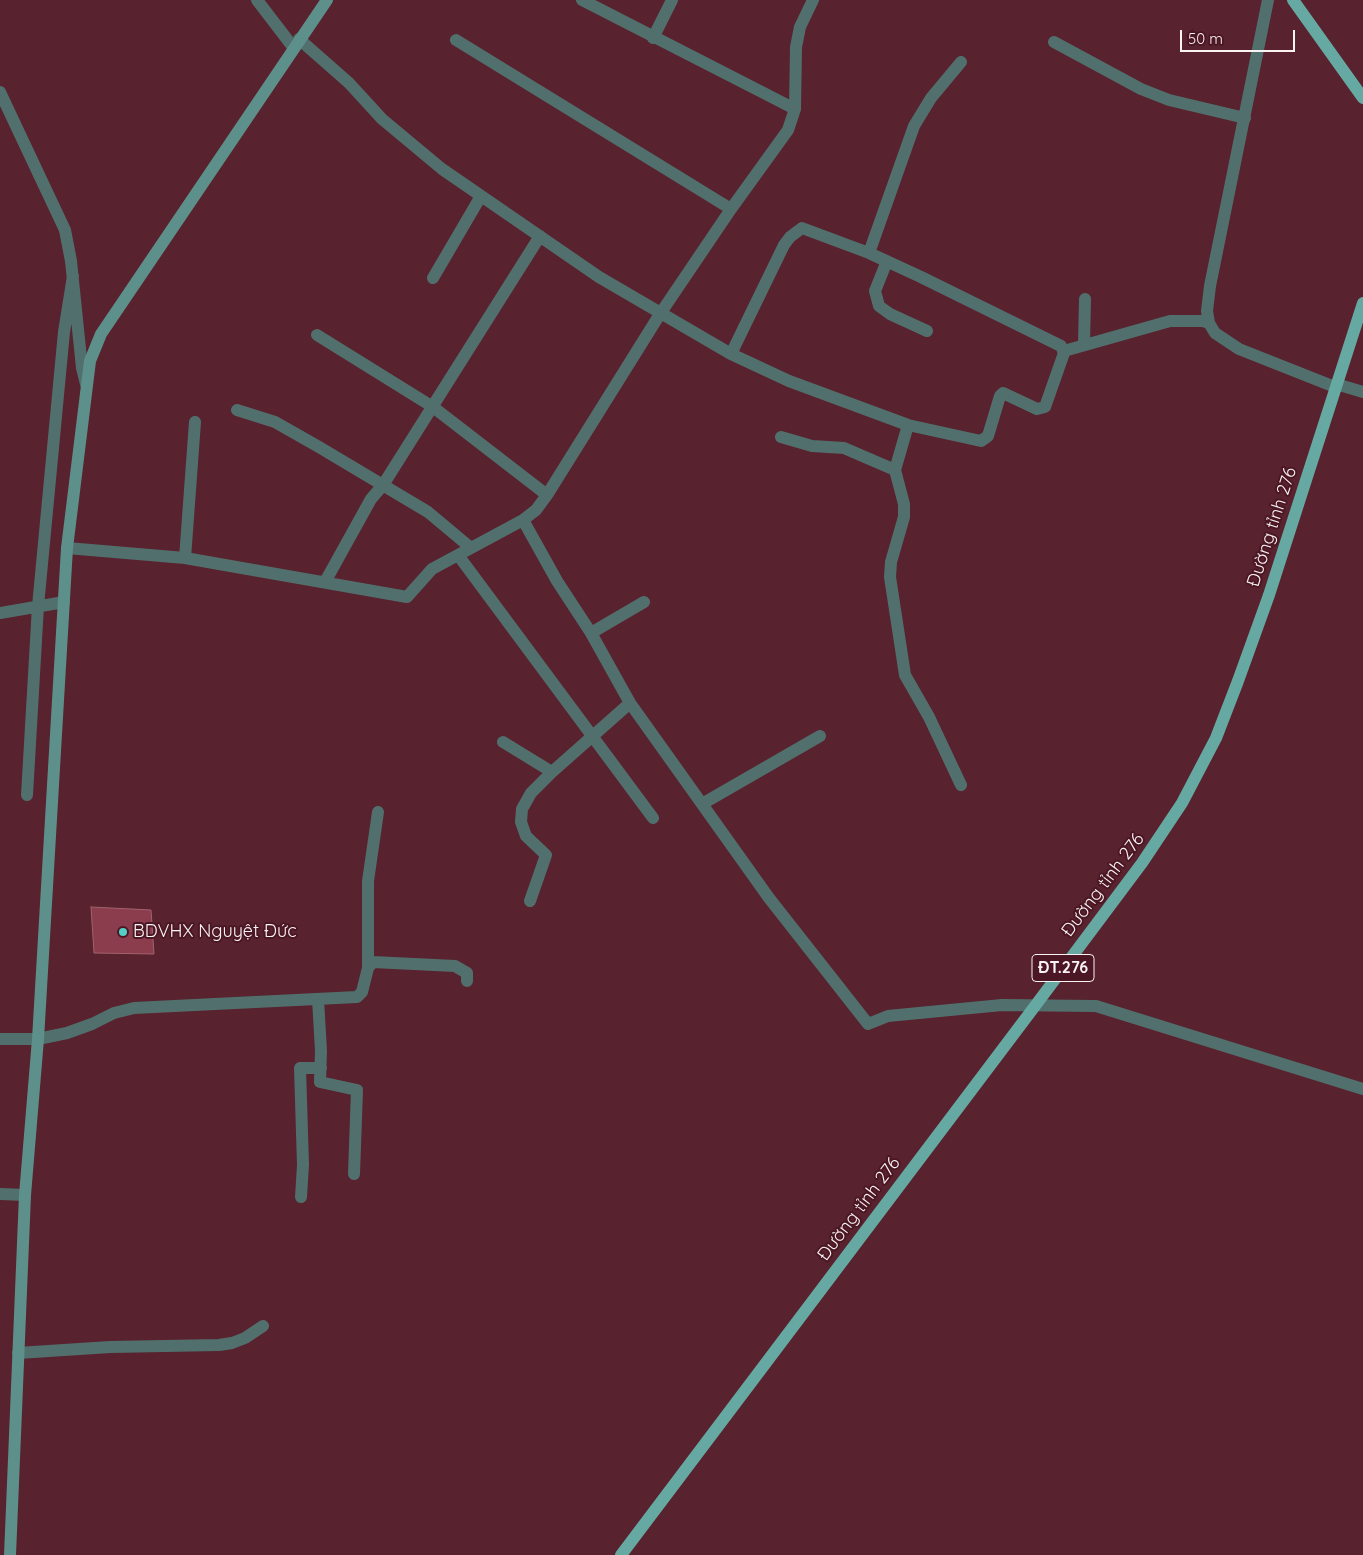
<!DOCTYPE html>
<html>
<head>
<meta charset="utf-8">
<style>
	body { margin:0 }
	#map { position:relative; width:1363px; height:1555px; overflow:hidden; background:#58222e; font-family:Quicksand,sans-serif }
	canvas { display:block }
	.scale { position:absolute; left:1180px; top:30px; width:115px; height:22px; box-sizing:border-box; border:2px solid #faf3f4; border-top:0; padding-left:6px; font-size:15px; line-height:18px; white-space:nowrap; color:#faf3f4; -webkit-text-stroke:4px #4c1724; paint-order:stroke }
</style>
</head>
<body>
<div id="map">
<canvas width="1363" height="1555"></canvas>
<div class="scale">50 m</div>
</div>
<script>
const ctx = document.querySelector('canvas').getContext('2d');
ctx.lineJoin = 'round';
function fill(path, color) { ctx.fillStyle = color; ctx.fill(path, 'evenodd'); }
const poly = rows => new Path2D(rows.map(r => 'M' + r).join(''));
function strokePath(path, color, width, dash) { ctx.strokeStyle = color; ctx.lineWidth = width; ctx.lineCap = dash ? 'butt' : 'round'; ctx.setLineDash(dash || []); ctx.stroke(path); }
function write(font, color, halo, rows, align = 'center') {
  ctx.font = font + ' Quicksand,sans-serif'; ctx.lineWidth = 4; ctx.setLineDash([]); ctx.textBaseline = 'middle'; ctx.strokeStyle = halo; ctx.fillStyle = color; for (const [text, x, y, turn = 0] of rows) {
    ctx.save(); ctx.translate(x, y); ctx.rotate((+turn || 0) * Math.PI / 180); ctx.textAlign = isNaN(turn) ? turn : align; if (halo) ctx.strokeText(text, 0, 0); ctx.fillText(text, 0, 0); ctx.restore();
  }
}
const building = poly([
	[91,907,151,910,154,954,94,953,91,907]
]);
fill(building, '#8b3c4d');
strokePath(building, '#a1636e', 1);
strokePath(poly([
	[257,0,293,47],
	[582,0,795,109],
	[653,38,672,0],
	[299,39,349,83,382,119,442,169,599,277,731,354,789,381,908,425,981,441,988,436,1000,396,1003,393,1037,409,1045,407,1064,353,1061,346,921,277,869,253,802,228,790,237,784,245,731,354],
	[456,40,731,209],
	[1054,42,1141,89,1169,100,1245,118],
	[0,92,65,230,71,261,82,368,86,384],
	[869,253,914,126,931,98,961,62],
	[887,261,875,291,879,306,890,314,927,331],
	[433,278,481,196],
	[1209,323,1207,311,1210,286,1268,0],
	[317,335,433,407,547,495],
	[1084,344,1085,299],
	[1064,351,1170,321,1203,321,1209,323,1215,333,1239,349,1335,387],
	[1336,384,1363,392],
	[237,410,275,422,319,447,428,512,471,548],
	[908,425,895,470,904,504,904,517,891,562,890,577,905,675,929,717,961,785],
	[781,437,812,446,844,448,895,470],
	[523,520,557,581,591,633,630,703,769,898,868,1024,888,1016,1002,1005,1096,1006,1363,1089],
	[67,548,185,558,407,597,432,569,523,520,536,510,547,495,660,314,731,209,788,130,795,109,796,47,800,27,813,0],
	[458,555,653,818],
	[185,558,195,422],
	[325,582,371,499,383,485,540,236],
	[0,613,64,602],
	[591,633,644,602],
	[503,742,552,772],
	[27,795,38,606,64,332,73,276],
	[702,804,820,736],
	[530,901,546,855,526,836,521,822,522,809,531,793,552,772,630,703],
	[368,968,368,881,378,812],
	[318,999,321,1051,320,1082,357,1090,354,1174],
	[0,1039,38,1039,67,1033,92,1024,114,1013,134,1008,357,997,362,992,368,968,373,962,455,966,467,973,467,981],
	[0,1194,25,1195],
	[301,1197,303,1165,300,1068,321,1068],
	[18,1353,110,1347,219,1345,232,1343,245,1338,263,1326]
]), '#51706d', 12);
strokePath(poly([
	[10,1555,25,1195,38,1039,67,548,90,361,101,334,327,0]
]), '#5d908b', 12);
strokePath(poly([
	[1293,0,1363,98],
	[621,1555,1035,1006,1142,863,1182,803,1216,738,1238,681,1269,595,1363,303]
]), '#66a8a2', 12);
for (const [x, y, r, color] of [
	[123,932,5,"#55cec5"]
]) { const dot = new Path2D(); dot.arc(x, y, r, 0, 2 * Math.PI); ctx.fillStyle = color; ctx.fill(dot); strokePath(dot, '#4c1724', 2); }
for (const [x, y, w] of [
	[1063,968,62]
]) { const box = new Path2D(); box.roundRect(x - w / 2, y - 13.5, w, 27, 4); ctx.fillStyle = '#4c1724'; ctx.fill(box); strokePath(box, '#faf3f4', 1); }
write('bold 16px', '#faf3f4', null, [
	["ĐT.276",1063,968]
]);
write('18px', '#faf3f4', '#4c1724', [
	["Đường tỉnh 276",1272,527,-72],
	["Đường tỉnh 276",1103,885,-53],
	["Đường tỉnh 276",859,1209,-53]
]);
write('18px', '#faf3f4', '#4c1724', [
	["BDVHX Nguyệt Đức",133,932]
], 'left');
</script>
</body>
</html>
